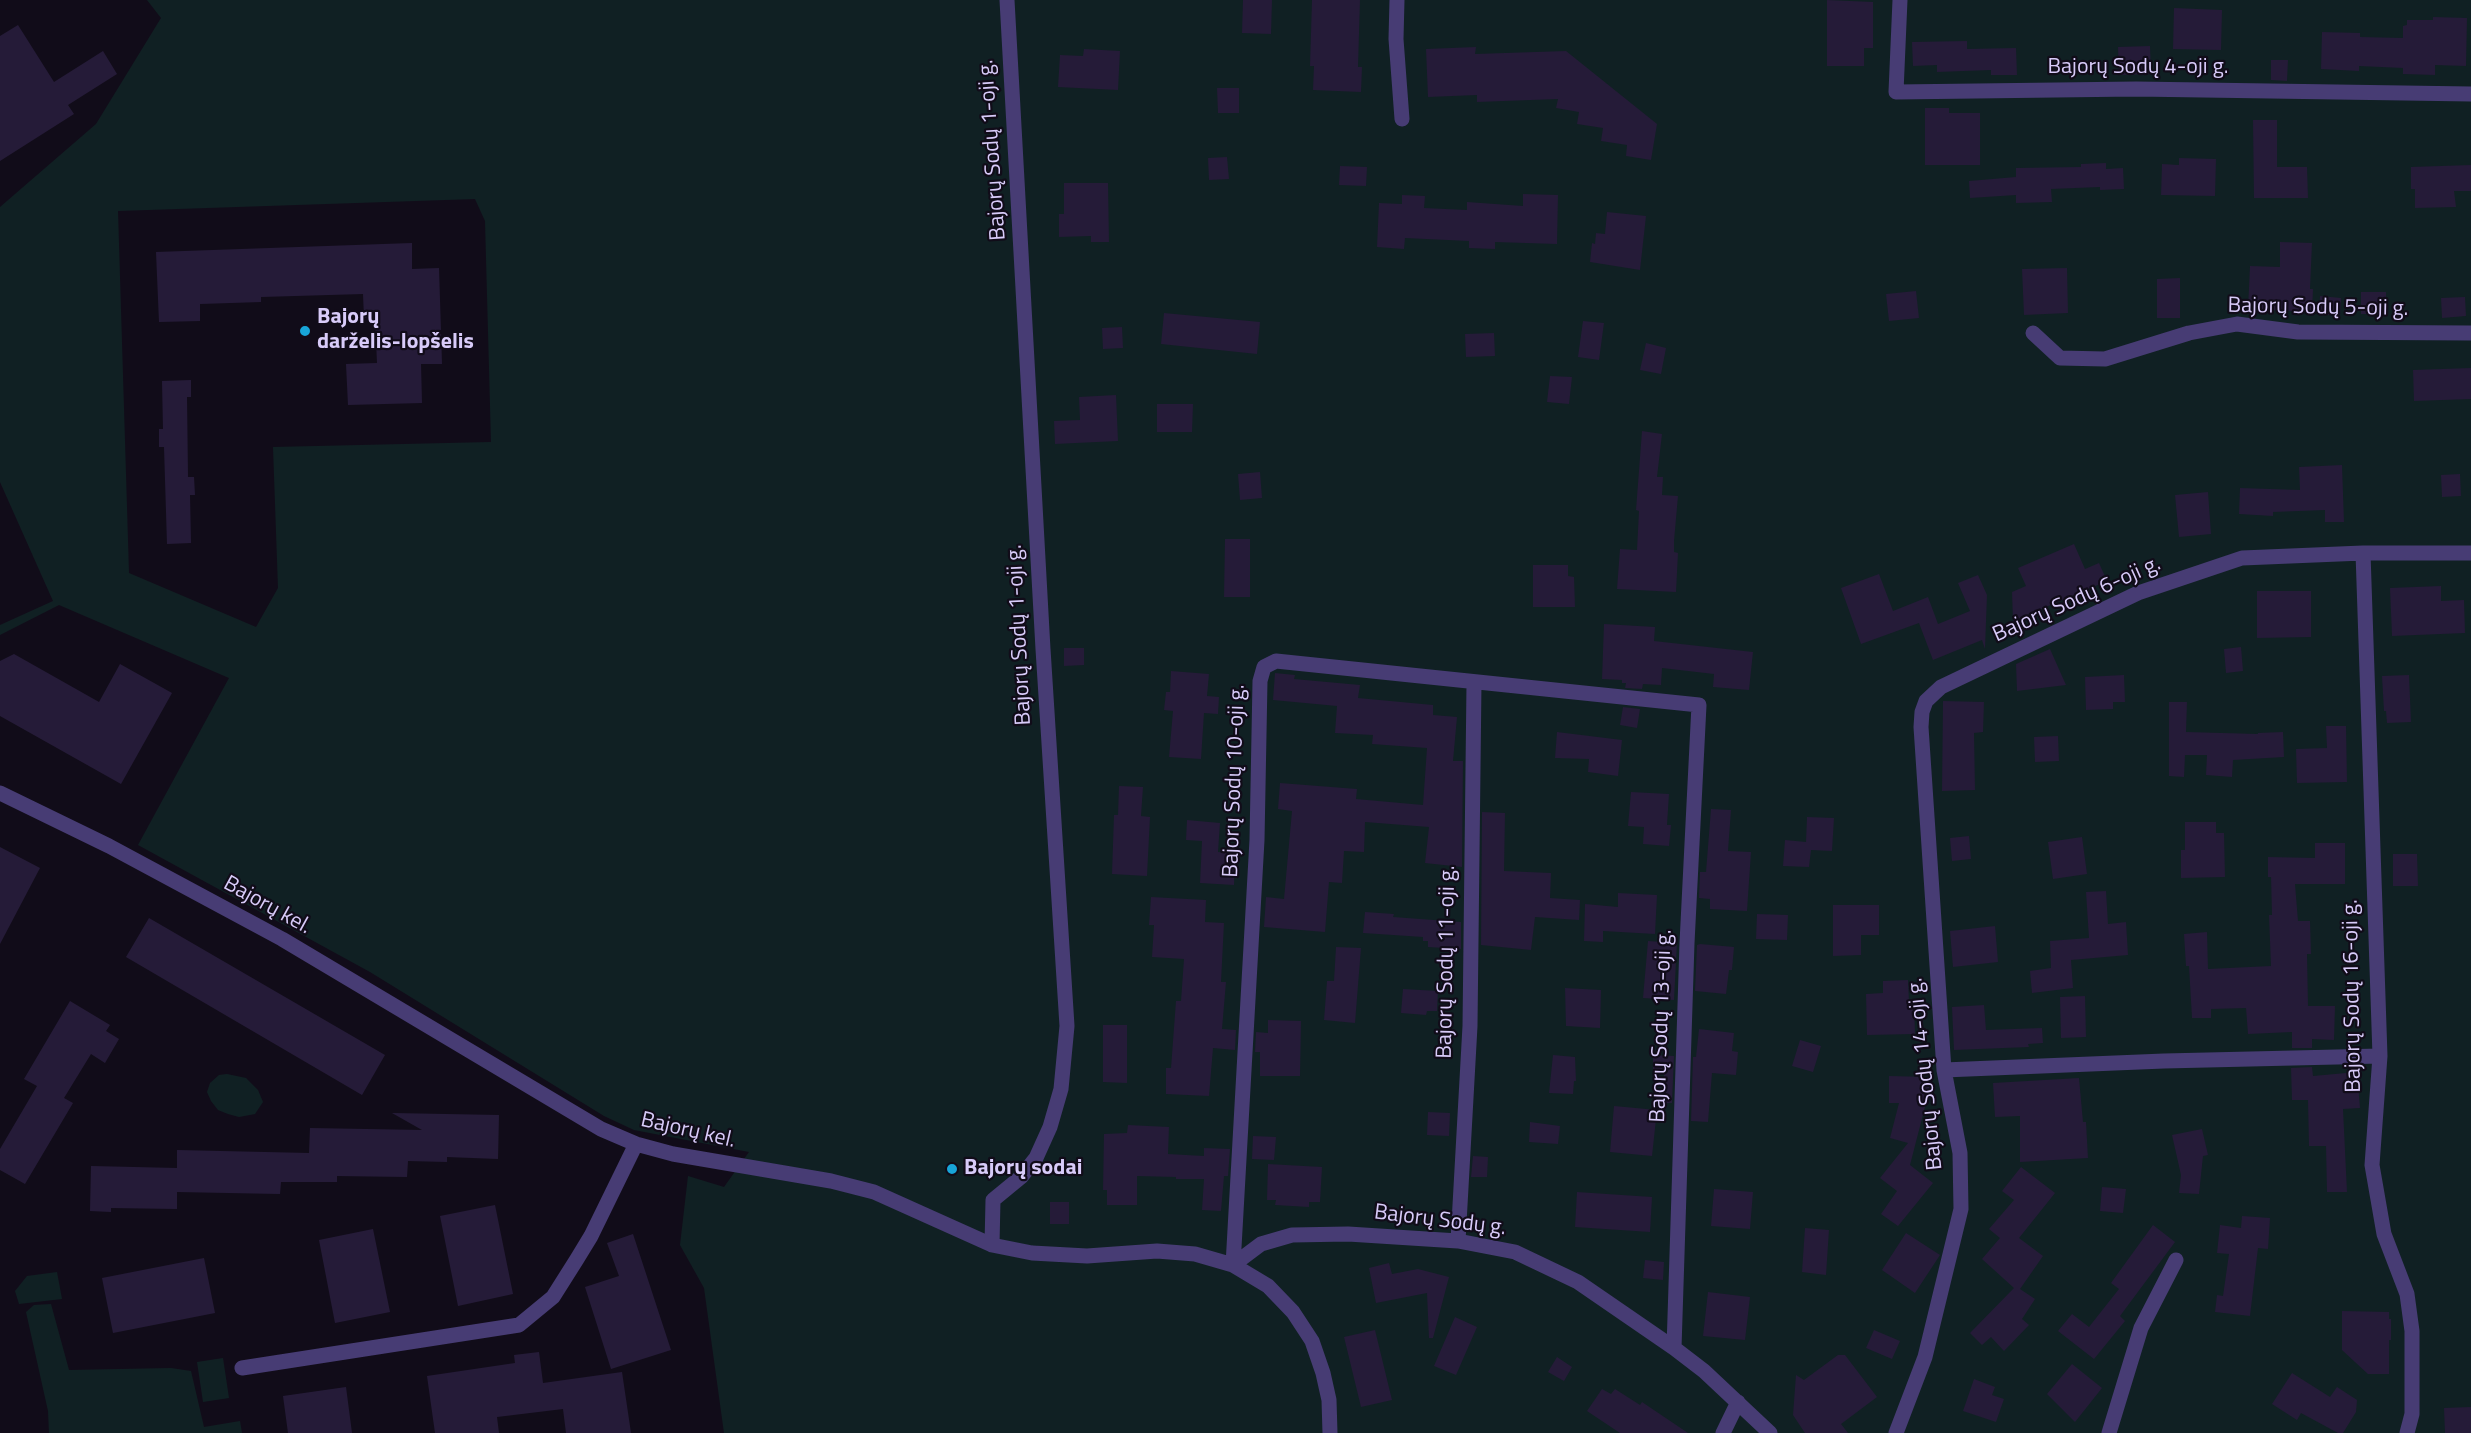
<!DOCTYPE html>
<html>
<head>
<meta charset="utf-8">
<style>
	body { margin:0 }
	canvas { display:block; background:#110c19 }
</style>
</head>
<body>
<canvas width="2471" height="1433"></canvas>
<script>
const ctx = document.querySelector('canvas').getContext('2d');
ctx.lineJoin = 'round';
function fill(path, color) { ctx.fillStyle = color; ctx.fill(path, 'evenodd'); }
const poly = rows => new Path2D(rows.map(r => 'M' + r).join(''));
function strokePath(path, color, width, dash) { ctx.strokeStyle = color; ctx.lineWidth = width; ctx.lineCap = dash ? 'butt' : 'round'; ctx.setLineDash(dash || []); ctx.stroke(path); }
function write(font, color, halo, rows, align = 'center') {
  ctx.font = font + ' "Titillium Web",sans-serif'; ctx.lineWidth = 4.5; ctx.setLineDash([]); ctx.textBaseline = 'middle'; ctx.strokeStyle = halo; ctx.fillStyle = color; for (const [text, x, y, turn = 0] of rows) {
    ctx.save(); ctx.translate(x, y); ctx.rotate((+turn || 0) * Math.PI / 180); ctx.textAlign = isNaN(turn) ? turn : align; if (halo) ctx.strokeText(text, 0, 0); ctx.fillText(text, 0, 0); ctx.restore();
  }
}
fill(poly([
	[147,0,2471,0,2471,1433,724,1433,704,1288,680,1245,688,1176,724,1187,749,1152,634,1130,604,1116,370,972,138,845,229,678,59,605,0,635,0,625,53,601,0,482,0,207,96,124,161,18],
	[475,199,485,221,491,442,273,447,278,588,256,627,129,573,118,211],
	[227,1074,246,1078,258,1090,263,1102,255,1114,239,1117,228,1114,218,1110,211,1101,207,1092,210,1083,219,1075],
	[57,1272,62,1299,19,1304,15,1291,27,1276],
	[51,1304,69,1370,171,1368,191,1371,204,1427,240,1421,242,1433,49,1433,48,1411,26,1312,34,1305],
	[223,1358,229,1398,203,1402,197,1362]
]), '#102023');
fill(poly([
	[1243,0,1272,0,1271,34,1242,33],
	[1312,0,1360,0,1358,67,1362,67,1361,92,1313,90,1314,66,1310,66],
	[1827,0,1873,2,1873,48,1864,48,1864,66,1827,66],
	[2174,8,2222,10,2221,50,2173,49],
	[2433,17,2467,18,2466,66,2435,65,2435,75,2403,74,2403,68,2359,66,2359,71,2321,69,2322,32,2360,33,2360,37,2403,38,2403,26,2407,25,2407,20,2433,20],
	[18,25,54,82,103,51,117,74,68,105,74,114,0,161,0,36],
	[1967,41,1967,49,2016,48,2017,75,1991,75,1991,70,1937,72,1937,65,1913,66,1912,42],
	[2150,46,2151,74,2119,75,2118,47],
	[1476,47,1475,54,1566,51,1657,124,1651,160,1626,156,1627,145,1601,141,1603,128,1577,124,1579,112,1556,108,1558,99,1477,102,1477,95,1428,97,1426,49],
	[1084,49,1120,51,1118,90,1058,87,1060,55,1083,56],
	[2271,60,2288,60,2287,81,2271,80],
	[1217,88,1239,88,1239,113,1218,113],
	[1925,108,1949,108,1949,113,1980,113,1980,165,1925,165],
	[2253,120,2277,120,2277,167,2307,167,2308,198,2254,198],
	[1227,157,1229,179,1209,180,1208,158],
	[2179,158,2216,159,2215,196,2161,195,2162,164,2179,165],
	[2106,163,2106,169,2123,168,2124,189,2100,190,2100,187,2051,189,2052,202,2016,203,2016,195,1970,198,1969,181,2016,177,2016,168,2081,167,2081,164],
	[2471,165,2471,191,2454,191,2456,207,2415,208,2415,189,2411,189,2411,167],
	[1340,166,1367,167,1366,186,1339,185],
	[1064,183,1108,183,1109,242,1091,242,1091,236,1059,237,1059,214,1064,214],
	[1523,194,1558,195,1557,244,1495,242,1495,249,1469,248,1469,241,1405,238,1404,249,1377,247,1379,203,1402,204,1402,195,1425,196,1424,208,1467,210,1467,202,1523,206],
	[1607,212,1646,216,1640,270,1590,262,1592,243,1595,244,1596,233,1605,234],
	[2280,242,2312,243,2310,289,2313,289,2312,312,2248,309,2250,266,2280,267],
	[412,243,412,269,439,268,442,364,421,364,422,403,348,405,346,364,377,363,375,318,364,318,363,294,261,297,261,302,200,304,200,321,159,322,156,252],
	[2067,268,2068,313,2024,315,2022,269],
	[2180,278,2180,318,2157,318,2157,279],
	[1916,291,1919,318,1889,321,1886,294],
	[2361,292,2386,292,2386,314,2361,314],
	[2320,296,2341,298,2340,316,2319,314],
	[2465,297,2466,316,2442,318,2441,298],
	[1164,313,1260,322,1257,354,1161,344],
	[1583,321,1604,323,1599,360,1578,357],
	[1122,327,1123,348,1103,349,1102,328],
	[1494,333,1495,356,1466,357,1465,334],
	[1646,343,1666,348,1661,374,1640,370],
	[2471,368,2471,399,2414,401,2413,370],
	[1550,376,1572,377,1569,404,1547,402],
	[191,380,191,397,187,397,188,477,194,477,195,495,190,495,191,543,167,544,164,447,159,447,159,429,163,429,162,381],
	[1116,395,1118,441,1055,444,1054,421,1080,420,1079,397],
	[1157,404,1193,404,1192,432,1157,432],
	[1642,431,1662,434,1657,477,1663,477,1662,495,1678,496,1674,541,1674,552,1678,553,1676,592,1617,589,1620,549,1637,550,1639,511,1636,510],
	[2342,465,2344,522,2325,522,2325,510,2273,512,2273,516,2239,514,2240,488,2300,490,2299,467],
	[1260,472,1262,498,1240,500,1238,474],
	[2460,474,2461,496,2442,497,2441,475],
	[2208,492,2211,534,2179,537,2175,495],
	[1225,539,1250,539,1250,597,1224,597],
	[2074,544,2085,569,2099,563,2107,581,2013,621,2012,592,2026,586,2018,568],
	[1533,565,1568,565,1568,576,1574,577,1575,607,1533,607],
	[1879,574,1893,611,1928,597,1938,624,1970,611,1958,583,1978,575,1987,595,1985,649,1982,640,1933,660,1919,623,1861,644,1841,588],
	[2441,586,2441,601,2464,600,2465,633,2392,636,2390,588],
	[2257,591,2311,591,2311,637,2257,638],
	[1604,624,1655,627,1654,641,1753,652,1749,690,1713,687,1714,674,1662,668,1661,685,1643,684,1642,689,1625,688,1626,683,1622,683,1622,680,1602,679],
	[2241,647,2243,671,2226,673,2224,649],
	[1064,648,1084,648,1084,665,1064,666],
	[2050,649,2066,685,2017,691,2016,664],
	[14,654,99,702,120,664,172,693,121,784,0,716,0,661],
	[1171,671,1209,674,1207,696,1219,697,1218,714,1204,713,1201,759,1169,757,1173,711,1164,710,1166,692,1170,692],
	[1275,673,1295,675,1294,679,1360,685,1358,698,1433,705,1433,715,1457,717,1453,761,1463,761,1462,867,1425,863,1429,827,1365,822,1364,852,1344,851,1342,883,1329,882,1325,932,1264,927,1266,897,1284,899,1292,811,1278,809,1280,783,1357,789,1356,799,1423,805,1427,748,1372,744,1373,735,1335,733,1337,706,1273,700],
	[2124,675,2125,702,2113,702,2113,709,2086,710,2085,677],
	[2409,675,2411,722,2387,723,2386,711,2384,711,2382,676],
	[1943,701,1984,702,1983,732,1974,733,1975,790,1942,791],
	[2169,702,2187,702,2186,732,2258,734,2258,733,2283,732,2284,757,2233,760,2232,777,2206,775,2207,755,2185,755,2184,777,2169,776],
	[1623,707,1640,709,1637,728,1620,725],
	[2326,726,2346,726,2347,782,2297,783,2296,749,2327,748],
	[1557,732,1622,740,1618,776,1588,772,1589,759,1555,758],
	[2058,736,2059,761,2035,762,2034,737],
	[1119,786,1143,787,1141,816,1150,817,1147,876,1112,874,1114,815,1118,815],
	[1631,792,1669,794,1667,825,1671,825,1669,846,1643,844,1644,827,1628,826],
	[1711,809,1731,810,1728,851,1751,852,1747,911,1710,909,1710,899,1699,898,1700,872,1706,872],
	[1482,812,1505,813,1504,871,1551,873,1550,898,1580,900,1579,920,1535,917,1531,950,1481,945],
	[1807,817,1834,818,1832,851,1811,850,1809,867,1783,866,1785,840,1806,842],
	[1187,820,1220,823,1218,852,1235,853,1234,885,1200,883,1202,841,1186,840],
	[2185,822,2216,822,2216,833,2224,833,2225,877,2181,878,2181,850,2185,850],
	[1969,836,1971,859,1952,861,1950,838],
	[2082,837,2087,874,2053,879,2048,842],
	[2315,843,2345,843,2345,884,2295,884,2298,921,2310,921,2311,954,2307,954,2308,1006,2335,1006,2334,1040,2312,1039,2312,1048,2292,1048,2292,1032,2248,1034,2246,1008,2211,1009,2211,1018,2192,1018,2189,966,2186,966,2184,934,2207,932,2208,969,2271,966,2269,915,2272,915,2271,877,2268,877,2268,857,2315,858],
	[0,847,40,868,0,944],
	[2393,854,2417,854,2418,886,2393,886],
	[2106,891,2108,924,2126,922,2128,955,2071,960,2073,988,2032,993,2030,971,2051,968,2050,941,2089,938,2086,892],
	[1618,893,1657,895,1655,934,1603,931,1603,942,1584,941,1585,904,1618,907],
	[1151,897,1206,900,1205,922,1224,923,1221,982,1226,982,1222,1029,1236,1030,1235,1050,1213,1048,1209,1096,1166,1094,1166,1068,1171,1068,1176,1001,1181,1001,1184,959,1152,957,1154,925,1149,925],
	[1833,905,1879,905,1879,935,1861,935,1861,955,1833,956],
	[1365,912,1394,914,1393,917,1461,922,1461,949,1428,947,1428,941,1423,941,1423,937,1363,933],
	[1757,914,1788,915,1787,940,1756,939],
	[149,918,385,1055,362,1095,126,957],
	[1995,926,1998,962,1953,967,1950,931],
	[1648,941,1677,943,1674,1000,1643,998],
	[1700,944,1734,947,1732,970,1729,970,1726,994,1695,991,1697,945],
	[1336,947,1361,948,1355,1023,1324,1020,1327,981,1334,981],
	[1908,980,1909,1002,1914,1002,1915,1034,1867,1035,1866,994,1883,993,1883,981],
	[1565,988,1601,990,1600,1028,1566,1026],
	[1403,989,1438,991,1437,1011,1427,1011,1426,1015,1401,1013],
	[2085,996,2086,1037,2061,1038,2060,997],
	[70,1001,110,1025,106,1031,119,1039,105,1063,91,1054,64,1098,73,1103,25,1184,0,1170,0,1149,37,1086,24,1079],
	[1984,1005,1986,1030,2042,1028,2043,1043,2028,1044,2029,1047,1954,1050,1952,1007],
	[1268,1020,1301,1021,1300,1076,1260,1076,1260,1052,1255,1052,1256,1032,1268,1033],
	[1103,1025,1127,1025,1127,1083,1103,1082],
	[1699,1029,1734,1033,1732,1051,1738,1052,1736,1075,1712,1073,1708,1122,1691,1121,1693,1057,1696,1057],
	[1800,1040,1821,1046,1813,1072,1792,1066],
	[1553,1055,1575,1057,1576,1081,1574,1081,1573,1094,1549,1093],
	[1653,1055,1674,1056,1672,1103,1664,1103,1664,1073,1653,1073],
	[2312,1067,2313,1076,2357,1072,2360,1108,2343,1109,2347,1192,2327,1192,2326,1146,2309,1146,2308,1100,2292,1100,2291,1068],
	[1889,1076,1929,1077,1929,1103,1926,1103,1910,1165,1933,1183,1898,1226,1881,1214,1897,1191,1880,1178,1908,1143,1890,1138,1899,1103,1889,1103],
	[2079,1078,2083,1122,2086,1122,2088,1158,2020,1162,2020,1116,1995,1117,1993,1083],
	[1614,1106,1657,1110,1652,1156,1610,1152],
	[1428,1112,1450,1113,1449,1136,1427,1135],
	[392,1113,499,1115,498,1159,447,1157,447,1162,408,1161,407,1177,337,1176,337,1182,281,1182,280,1194,177,1192,177,1209,111,1208,111,1212,90,1211,91,1166,177,1168,177,1150,309,1153,310,1128,422,1130],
	[1530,1122,1560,1126,1558,1144,1529,1142],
	[1128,1125,1169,1127,1168,1154,1204,1156,1204,1148,1230,1149,1228,1176,1224,1176,1221,1211,1202,1210,1204,1179,1176,1179,1176,1177,1137,1176,1137,1205,1107,1205,1107,1190,1103,1190,1104,1134,1127,1133],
	[2202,1129,2208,1155,2203,1156,2199,1194,2179,1193,2181,1175,2172,1135],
	[1253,1136,1276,1137,1274,1160,1252,1159],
	[1473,1156,1488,1157,1487,1177,1471,1177],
	[1268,1164,1322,1167,1320,1202,1309,1202,1309,1207,1275,1205,1276,1200,1267,1200],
	[2021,1167,2055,1193,2019,1238,2043,1256,2020,1289,2035,1299,2022,1319,2029,1325,2004,1351,1991,1337,1982,1345,1970,1333,2014,1288,1982,1259,2000,1238,1989,1229,2014,1200,2002,1191],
	[2102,1187,2126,1189,2123,1213,2100,1211],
	[1714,1189,1753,1192,1750,1229,1711,1226],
	[1577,1192,1652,1197,1650,1232,1575,1227],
	[1050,1202,1069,1202,1069,1224,1050,1224],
	[495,1205,513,1294,458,1306,440,1216],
	[2242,1216,2270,1218,2268,1249,2258,1248,2250,1316,2215,1312,2217,1295,2223,1296,2229,1254,2217,1253,2220,1225,2241,1228],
	[2153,1225,2175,1242,2120,1316,2125,1321,2094,1359,2058,1331,2072,1314,2089,1327,2119,1289,2111,1283],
	[1805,1228,1829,1230,1826,1275,1802,1272],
	[373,1229,390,1312,335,1323,319,1240],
	[1906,1233,1940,1255,1915,1293,1882,1270],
	[633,1234,671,1350,611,1369,585,1287,619,1276,607,1243],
	[204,1258,215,1313,113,1333,102,1278],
	[1645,1260,1664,1262,1663,1280,1643,1278],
	[1389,1263,1392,1274,1418,1269,1449,1277,1433,1338,1429,1338,1427,1293,1376,1303,1369,1268],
	[1708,1292,1750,1297,1745,1340,1703,1336],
	[2342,1311,2389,1312,2389,1319,2391,1319,2391,1340,2389,1340,2389,1374,2368,1374,2342,1350],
	[1455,1317,1477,1327,1456,1375,1434,1366],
	[1375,1330,1392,1400,1361,1407,1344,1337],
	[1874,1330,1900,1341,1892,1359,1866,1348],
	[539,1352,543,1383,622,1372,631,1433,566,1433,563,1409,497,1417,499,1433,435,1433,427,1376,515,1363,514,1355],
	[1838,1355,1845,1355,1877,1397,1841,1424,1848,1433,1805,1433,1793,1415,1796,1375,1804,1380],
	[1557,1357,1572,1367,1564,1381,1548,1372],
	[2072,1364,2102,1388,2075,1422,2047,1394],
	[2292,1373,2330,1397,2337,1387,2357,1400,2356,1412,2343,1433,2338,1433,2301,1413,2297,1420,2272,1404],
	[1974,1379,1995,1387,1992,1395,2004,1399,1996,1422,1963,1411],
	[346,1387,352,1433,288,1433,283,1396],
	[1602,1389,1611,1394,1615,1389,1640,1405,1642,1402,1688,1433,1620,1433,1587,1411],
	[2471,1407,2471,1433,2445,1433,2444,1408]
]), '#251b38');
strokePath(poly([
	[1397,0,1396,39,1402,119],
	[1900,0,1896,92,2136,89,2471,94],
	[2033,333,2060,358,2105,359,2189,333,2237,324,2298,332,2471,333],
	[2363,553,2380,1056,2372,1165,2384,1234,2407,1294,2412,1331,2412,1414,2407,1433],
	[0,793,109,846,282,939,601,1129,636,1144,673,1154,831,1181,874,1192,992,1245,1032,1253,1087,1256,1157,1251,1195,1254,1233,1265,1268,1286,1293,1312,1312,1341,1323,1373,1329,1400,1330,1433],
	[1944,1070,2164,1061,2380,1056],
	[1458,1241,1470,1026,1474,683],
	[992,1245,993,1200,1021,1177,1036,1158,1050,1127,1061,1089,1067,1026,1043,649,1007,0],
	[1233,1265,1257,840,1260,681,1264,667,1276,661,1699,705,1687,943,1674,1348],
	[1233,1265,1261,1244,1292,1235,1348,1234,1458,1241,1515,1252,1578,1282,1674,1348,1704,1371,1770,1433],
	[242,1368,519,1325,553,1297,577,1259,591,1236,636,1144],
	[1723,1433,1738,1402],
	[1896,1433,1925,1357,1961,1209,1960,1153,1944,1070,1921,727,1922,712,1926,701,1941,687,2138,593,2242,558,2363,553,2471,553],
	[2109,1433,2141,1328,2176,1260]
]), '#473c74', 15);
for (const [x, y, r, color] of [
	[305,331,6,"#18a5d8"],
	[952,1169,6,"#18a5d8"]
]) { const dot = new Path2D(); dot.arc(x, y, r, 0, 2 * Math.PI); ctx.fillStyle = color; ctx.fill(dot); strokePath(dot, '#110c19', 2); }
write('22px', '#d8cbf9', '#110c19', [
	["Bajorų Sodų 4-oji g.",2138,68],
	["Bajorų Sodų 1-oji g.",993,150,-94],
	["Bajorų Sodų 5-oji g.",2318,308,1],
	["Bajorų Sodų 6-oji g.",2077,600,-24],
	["Bajorų Sodų 1-oji g.",1020,635,-93],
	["Bajorų Sodų 10-oji g.",1235,781,-88],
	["Bajorų kel.",267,906,29],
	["Bajorų Sodų 11-oji g.",1447,962,-89],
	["Bajorų Sodų 16-oji g.",2353,996,-91],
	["Bajorų Sodų 13-oji g.",1662,1026,-88],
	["Bajorų Sodų 14-oji g.",1926,1074,-96],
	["Bajorų kel.",688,1131,13],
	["Bajorų Sodų g.",1440,1221,7]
]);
write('bold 22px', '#d8cbf9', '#110c19', [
	["Bajorų",317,318],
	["darželis-lopšelis",317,343],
	["Bajorų sodai",964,1169]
], 'left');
</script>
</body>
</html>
